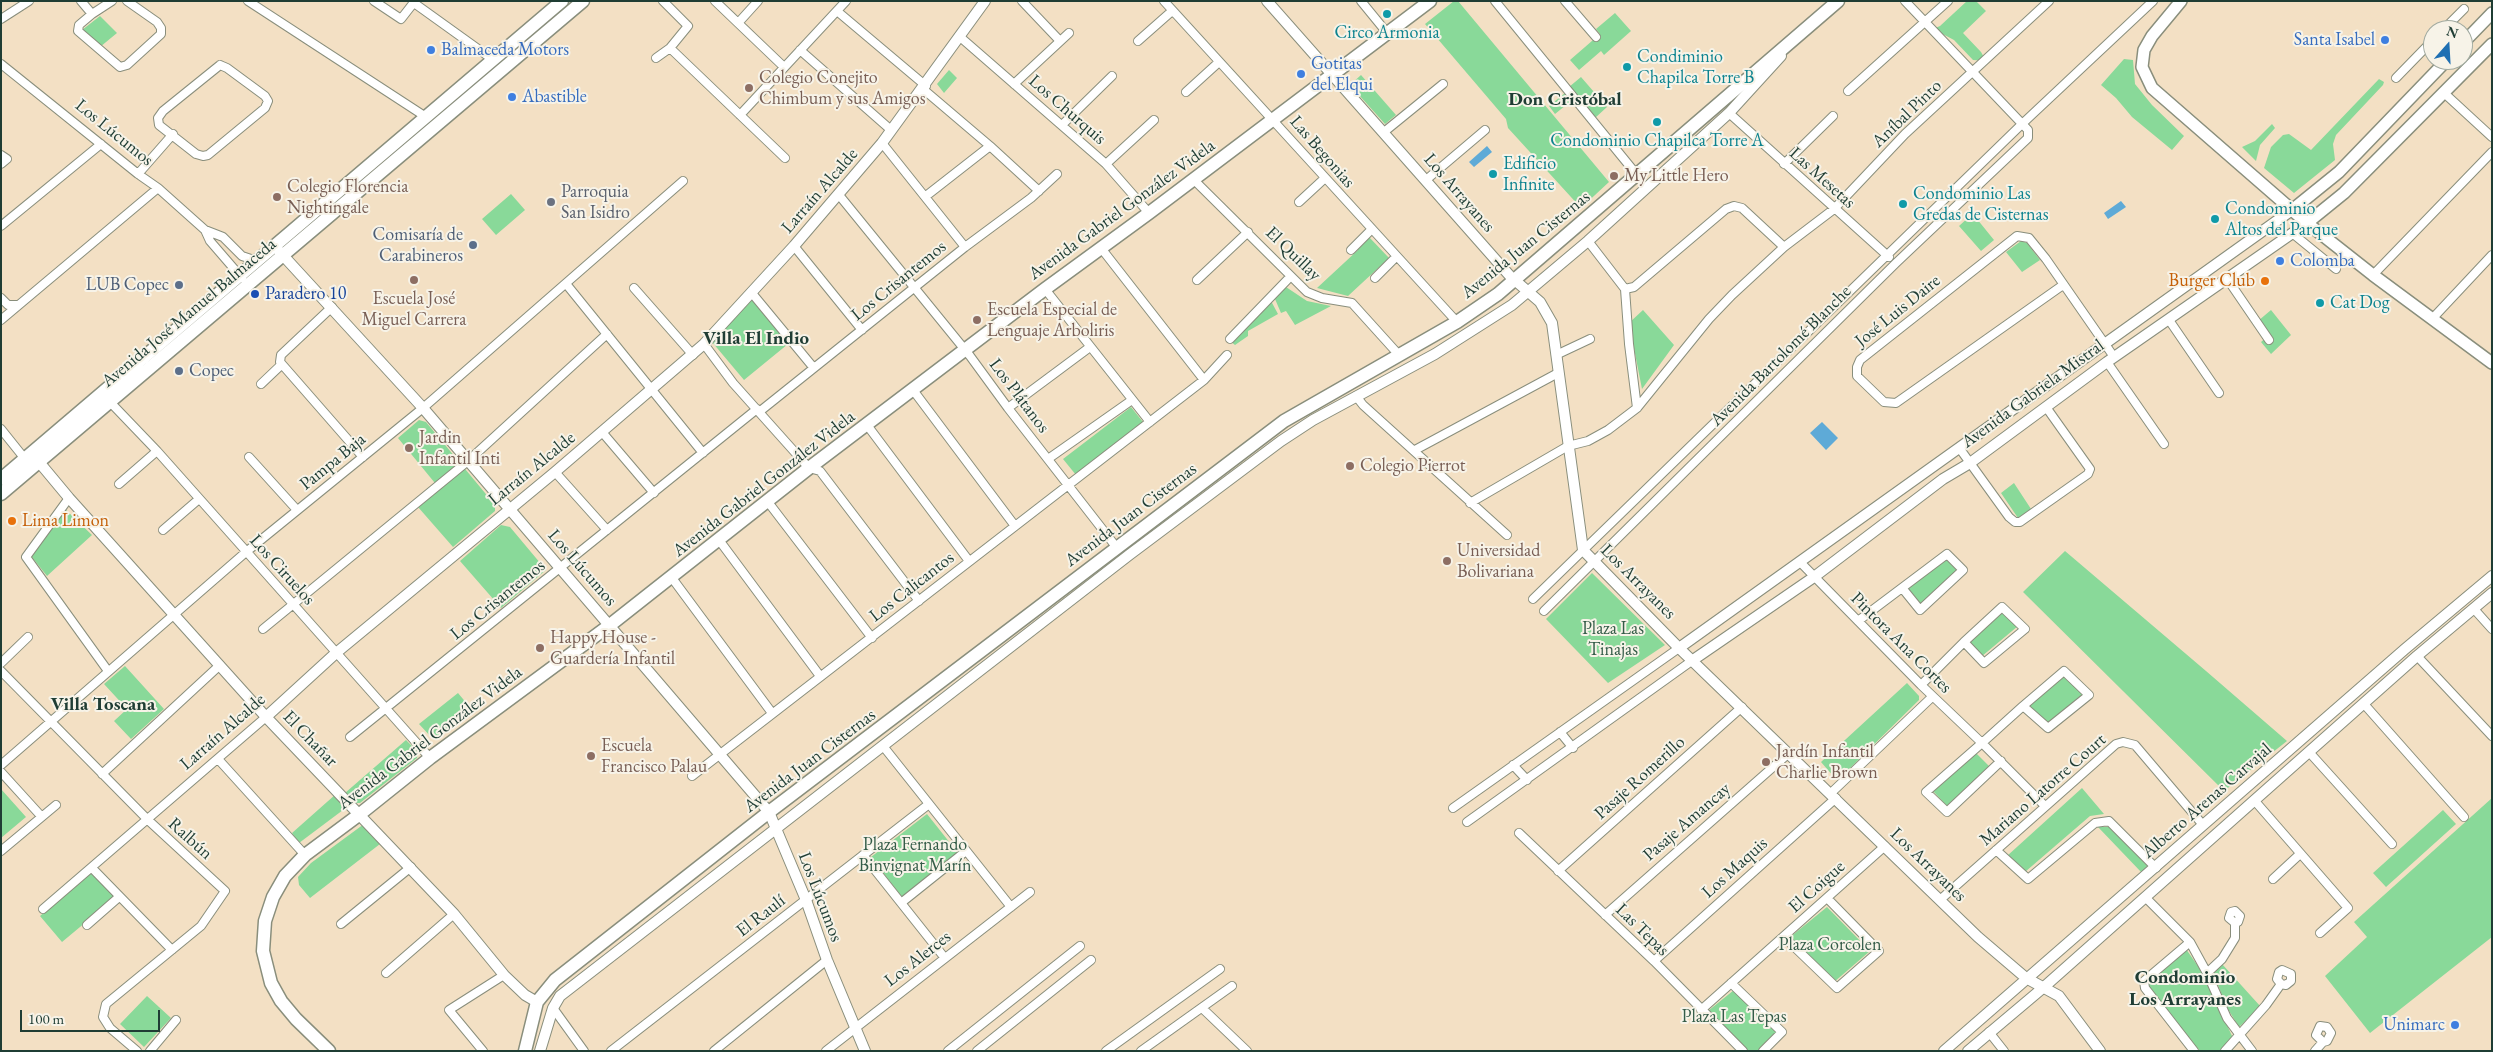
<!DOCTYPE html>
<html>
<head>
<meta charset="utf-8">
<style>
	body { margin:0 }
	#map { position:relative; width:2493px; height:1052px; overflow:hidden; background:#f3e0c4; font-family:"EB Garamond",serif }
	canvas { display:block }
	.frame { position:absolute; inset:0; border:2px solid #1f3d34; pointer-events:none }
	.north { position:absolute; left:2423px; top:20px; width:50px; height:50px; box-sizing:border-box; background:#f7f3e8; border:1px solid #a1aaa0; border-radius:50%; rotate:19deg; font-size:14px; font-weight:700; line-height:20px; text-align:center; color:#1f3d34 }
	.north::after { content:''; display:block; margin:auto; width:18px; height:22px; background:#1f6fb2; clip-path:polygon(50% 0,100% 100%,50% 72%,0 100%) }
	.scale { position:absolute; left:20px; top:1010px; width:140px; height:22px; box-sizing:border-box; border:2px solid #1f3d34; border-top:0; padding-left:6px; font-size:15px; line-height:18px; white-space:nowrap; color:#1f3d34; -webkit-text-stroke:4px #f7f3e8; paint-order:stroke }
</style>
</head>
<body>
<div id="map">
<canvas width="2493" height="1052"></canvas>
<div class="frame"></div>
<div class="north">N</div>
<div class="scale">100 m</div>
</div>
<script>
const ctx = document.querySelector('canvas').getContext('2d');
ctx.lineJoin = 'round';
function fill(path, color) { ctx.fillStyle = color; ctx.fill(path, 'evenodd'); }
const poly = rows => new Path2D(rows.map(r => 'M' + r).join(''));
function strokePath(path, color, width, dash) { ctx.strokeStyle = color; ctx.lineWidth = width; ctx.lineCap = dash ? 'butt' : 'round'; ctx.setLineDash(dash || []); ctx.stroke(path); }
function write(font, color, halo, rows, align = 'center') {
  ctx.font = font + ' "EB Garamond",serif'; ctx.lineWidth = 4; ctx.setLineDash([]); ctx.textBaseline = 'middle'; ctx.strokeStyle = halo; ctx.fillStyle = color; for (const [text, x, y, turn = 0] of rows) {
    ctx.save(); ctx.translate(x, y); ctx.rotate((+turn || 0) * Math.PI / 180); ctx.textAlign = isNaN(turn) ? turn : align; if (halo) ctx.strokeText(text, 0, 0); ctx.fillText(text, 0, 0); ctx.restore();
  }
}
fill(poly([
	[1454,1,1458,1,1609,182,1581,208,1508,128,1506,119,1425,24],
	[1967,1,1976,1,1986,11,1963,33,1981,52,1986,61,1973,60,1954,40,1933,29,1940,26],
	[1615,13,1631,31,1604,55,1601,51,1579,70,1570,60,1600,34,1596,29],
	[100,16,117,33,100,47,82,30],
	[2124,59,2133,60,2135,84,2152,105,2184,136,2172,150,2132,117,2116,98,2101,85],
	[949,70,957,78,944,93,937,84],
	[1361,75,1396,115,1385,124,1350,85],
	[1581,77,1607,107,1595,118,1569,87],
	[2379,79,2384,82,2383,85,2336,135,2333,144,2335,160,2294,193,2264,168,2271,147,2283,135,2289,134,2311,150],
	[1565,93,1571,101,1555,114,1549,106],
	[2272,124,2275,128,2260,145,2256,161,2242,147,2255,141],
	[511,194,525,210,496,235,482,219],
	[1970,216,1977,219,1994,240,1981,251,1959,226],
	[1369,237,1389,258,1348,296,1317,288,1358,250,1356,248],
	[2021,241,2027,243,2040,260,2022,272,2006,252],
	[1286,287,1307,301,1331,306,1295,325,1286,311,1281,313,1275,299],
	[752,299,788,344,744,380,712,342],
	[1271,301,1278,314,1248,331,1248,336,1235,345,1230,341],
	[1643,310,1674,345,1642,389,1629,323],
	[2271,310,2291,335,2271,354,2261,342,2269,335,2258,321],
	[1131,407,1143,422,1076,475,1063,459],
	[419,420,426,422,495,505,495,511,453,547,418,507,439,488,398,438],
	[2014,483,2031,509,2018,518,2001,493],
	[65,509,92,535,47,576,31,556],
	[501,525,510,527,546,570,501,608,460,561],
	[2065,551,2206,671,2287,741,2224,791,2023,592],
	[1947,558,1959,571,1922,606,1907,589],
	[1592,573,1665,645,1608,683,1546,619],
	[2002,610,2018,626,1981,657,1967,642],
	[125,666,164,709,131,739,114,721,127,709,104,684],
	[2063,673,2083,694,2048,723,2030,706],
	[1907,683,1919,696,1919,700,1839,779,1834,777,1821,762],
	[458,693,468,705,471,703,477,710,436,737,431,737,419,724],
	[406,740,418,752,417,758,360,803,354,803,345,793],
	[1976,753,1990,767,1947,806,1933,791],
	[2082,788,2104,814,2090,816,2025,872,2007,856],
	[1,789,26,817,1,838],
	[336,794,345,806,343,810,299,843,292,833],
	[2492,798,2492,937,2370,1033,2325,976,2367,937,2354,922],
	[2443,810,2456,824,2386,887,2373,873],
	[927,814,958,853,902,897,871,857],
	[364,824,380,844,310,898,299,885,298,877,311,863],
	[2098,827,2110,827,2149,867,2142,873],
	[92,872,116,897,62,942,40,916],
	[1827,907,1870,951,1833,983,1789,938],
	[2186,949,2202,972,2233,1038,2219,1051,2200,1051,2148,988,2149,980],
	[2222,964,2261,1007,2239,1027,2226,1006,2213,972],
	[1734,990,1778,1033,1759,1051,1742,1051,1703,1015],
	[147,996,171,1018,144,1047,120,1024]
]), '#89d999');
fill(poly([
	[1487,146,1492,152,1474,167,1469,162],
	[2121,201,2126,207,2108,219,2104,213],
	[1822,422,1838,438,1826,450,1810,433]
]), '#5eaad7');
const minor = poly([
	[81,1,92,14],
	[112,1,92,14,79,25,78,31,120,67,127,65,161,34,161,28,157,22,127,1],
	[248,1,426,117],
	[374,1,401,19,415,1],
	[715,1,784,67],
	[1022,1,1060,41],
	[1164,1,1457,322],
	[1361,1,1388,34],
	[1495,1,1637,175],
	[1565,1,1596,37],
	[414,3,492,59],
	[837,11,926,86],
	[1,19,29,1],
	[739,22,758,1],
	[2443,30,2464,9],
	[959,36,1106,164,1149,213],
	[1138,41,1172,11],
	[670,48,785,158],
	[800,50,891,130],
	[656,58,670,48,688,26,663,1],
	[1,64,138,174,158,188,205,230,223,237,242,256,257,261],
	[220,65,227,68,265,96,268,101,265,108,208,155,203,156,196,154,159,125,158,118,163,111,220,65],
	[2396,78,2433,40],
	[1014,84,1069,33],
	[923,89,990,146,1039,191],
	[1848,91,1948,1],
	[1186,92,1219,62],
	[2443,92,2492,137],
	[1729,113,1889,257],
	[740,115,846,1],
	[1063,124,1112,76],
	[1384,132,1443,84],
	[882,143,965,247],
	[1,155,7,159,1,164],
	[1106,164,1154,120],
	[1784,164,1833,116],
	[138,174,173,134],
	[1194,180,1307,292,1322,298,1352,303,1399,355],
	[1426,180,1485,130],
	[839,195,970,356,1008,408,1117,548],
	[926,196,990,146],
	[1299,202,1325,178],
	[1,226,101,144],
	[205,230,210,241,242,278],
	[2292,233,2336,269],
	[1588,241,1625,289,1629,344,1637,408],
	[794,246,862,330],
	[1101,248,1204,380],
	[1351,250,1371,230],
	[2373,275,2492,152],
	[2226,277,2269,340],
	[1375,278,1396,257],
	[1197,280,1248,232],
	[567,285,703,453],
	[2063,285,1896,403,1884,402,1857,376,1857,367,1860,360,2017,236,2029,238,2046,259,2114,357],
	[634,288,693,355],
	[1045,289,1150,422],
	[1625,289,1634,287,1726,209,1734,206,1742,208,1784,247],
	[751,292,813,367],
	[1,298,8,305,18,305],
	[332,307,281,355,280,362,363,457],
	[2432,319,2492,255],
	[1,320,158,188],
	[2169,320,2219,393],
	[1230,339,1290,277],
	[704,344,733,383,809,468,820,471,919,601],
	[1556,355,1590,339],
	[2107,362,2164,444],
	[261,384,281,365],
	[913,390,1015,526],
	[1356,396,1363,405,1507,535],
	[111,403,157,451,430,758],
	[1008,408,1090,347],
	[759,412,965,247,1031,198,1057,174],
	[867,425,969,561],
	[1,429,25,459],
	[602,432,654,493],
	[1960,449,2009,517,2015,522,2020,522,2088,474,2090,469,2046,407],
	[1415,450,1558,373],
	[249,457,297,510],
	[1048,459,1132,400],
	[555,472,607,530],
	[119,484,157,451],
	[69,498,26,557,108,671],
	[768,502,872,638],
	[1470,503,1568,446,1588,441,1608,430,1637,408,1709,319,1732,295,1784,247,1834,209,1905,134,2049,1],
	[163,530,199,499],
	[719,540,820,676],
	[1800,562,1921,685,1982,743,2045,806],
	[672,578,772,713],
	[1533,599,2022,124,2153,1],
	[2474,609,2492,629],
	[1544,611,1896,263,2028,138,2028,130,1905,1],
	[1858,621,1947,554,1963,570,1920,610,1903,589],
	[263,629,468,461,607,334],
	[2417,656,2492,736],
	[1,663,28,637],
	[1,671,148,820,225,891,201,926,106,1004,103,1017,110,1028,137,1051],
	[1921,685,1964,642,2002,607,2025,629,1984,663,1964,642],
	[2364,704,2464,817],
	[1560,732,1573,748],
	[350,737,757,409],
	[883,746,1011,907],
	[2309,752,2392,844],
	[218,759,305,855],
	[2001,761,1947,812,1926,792,1982,743,2023,706,2064,671,2089,695,2048,728,2023,706],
	[1,765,246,552,423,408,683,181],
	[1513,765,1527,780],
	[1,772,41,816],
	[102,774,220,665],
	[692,776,1204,380,1227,355],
	[1831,793,1932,697],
	[2254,800,2348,908,2320,933],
	[1453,808,1679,648],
	[1467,822,1693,660],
	[1519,833,1654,961,1743,1051],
	[1996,850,2028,879,2095,823,2109,821,2156,868],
	[1,851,56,805],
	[863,855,944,957],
	[92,868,172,950],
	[1558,871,1742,707],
	[2273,879,2300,854],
	[2145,897,2190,942,2207,973,2227,1018,2252,1051],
	[1941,899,2116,744,2123,742,2135,745,2203,825],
	[901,903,966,851],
	[43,909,266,717],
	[1605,915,1789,753],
	[341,924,411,867],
	[87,925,119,897],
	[1784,937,1837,988,1879,951,1827,898],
	[2190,942,2144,981,2145,988,2194,1051],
	[1654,961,1836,798],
	[386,973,454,914],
	[2207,973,2222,959,2235,938,2235,923,2238,922,2240,916,2235,911,2231,912,2229,918,2235,923],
	[1731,983,1782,1032,1763,1051],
	[553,1008,584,1051],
	[1202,1008,1247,1051],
	[1701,1010,1885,846],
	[1989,1032,2004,1051],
	[150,1051,176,1020],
	[483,1051,449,1010,504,975],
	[611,1051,929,804],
	[714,1051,827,960],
	[826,1051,1030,892],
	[948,1051,1080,946],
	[977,1051,1091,960],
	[1106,1051,1220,969],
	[1141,1051,1232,986],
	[2225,1051,2266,1005,2281,984,2286,985,2291,981,2291,974,2282,970,2279,972,2277,979,2281,984],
	[2315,1051,2323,1042,2327,1041,2331,1033,2327,1027,2320,1026,2316,1035,2323,1042]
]);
const tertiary = poly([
	[1267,1,1510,276,1540,302,1552,323,1583,550,1679,648,1978,937,2026,978,2059,996,2100,1051],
	[279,251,423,408,769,812,806,900,827,960,865,1051],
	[38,454,39,462,69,498,266,717,454,914,504,975,525,995,537,1002],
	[1679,648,2292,210],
	[1693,660,1814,577,1943,479,1970,463,2107,362,2307,223],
	[266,717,336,653,555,472,704,344,794,246,882,143,985,1],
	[540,1051,553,1008,560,996,1129,555,1281,441,1313,420,1435,354,1512,305,1588,241,1729,113,1781,56],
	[1944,1051,2405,649,2492,576],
	[1968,1051,2044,987,2417,656,2492,593]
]);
const secondary = poly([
	[2181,1,2152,36,2144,50,2142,67,2152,88,2307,223,2373,275,2492,363],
	[2463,43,2492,13],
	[2292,210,2339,172,2447,60],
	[2307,223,2344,193,2492,44]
]);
const primary = poly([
	[1,479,562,1],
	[1,494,583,1],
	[329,1051,296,1019,281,1001,271,983,263,951,265,921,273,897,285,876,305,855,360,814,430,758,610,625,809,468,1045,289,1149,213,1430,1],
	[525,1051,537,1002,555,980,769,812,1284,421,1457,322,1498,294,1838,1]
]);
strokePath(minor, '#898e7c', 10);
strokePath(tertiary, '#898e7c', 12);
strokePath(secondary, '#898e7c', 14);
strokePath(primary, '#898e7c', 15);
strokePath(minor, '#fff', 8);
strokePath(tertiary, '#fff', 10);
strokePath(secondary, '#fff', 11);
strokePath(primary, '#fff', 12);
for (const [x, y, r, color] of [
	[1387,14,5,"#0f9aa8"],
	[2385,40,5,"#3f7fe0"],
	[431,50,5,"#3f7fe0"],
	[1627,67,5,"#0f9aa8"],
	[1301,74,5,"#3f7fe0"],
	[749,88,5,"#8d6e63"],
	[512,97,5,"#3f7fe0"],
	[1657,122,5,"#0f9aa8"],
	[1493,174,5,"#0f9aa8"],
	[1614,176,5,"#8d6e63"],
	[277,197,5,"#8d6e63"],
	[551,202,5,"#6b7280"],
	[1903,204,5,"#0f9aa8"],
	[2215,219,5,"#0f9aa8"],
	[473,245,5,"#5c6f8a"],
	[2280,261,5,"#3f7fe0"],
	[414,280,5,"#8d6e63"],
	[2265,281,5,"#e8710a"],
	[179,285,5,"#5c6f8a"],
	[255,294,5,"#1a4fb4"],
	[2320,303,5,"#0f9aa8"],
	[977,320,5,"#8d6e63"],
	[179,371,5,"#5c6f8a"],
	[409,448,5,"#8d6e63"],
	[1350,466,5,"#8d6e63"],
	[12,521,5,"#e8710a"],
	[1447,561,5,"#8d6e63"],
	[540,648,5,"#8d6e63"],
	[591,756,5,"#8d6e63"],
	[1766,762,5,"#8d6e63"],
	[2455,1025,5,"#3f7fe0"]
]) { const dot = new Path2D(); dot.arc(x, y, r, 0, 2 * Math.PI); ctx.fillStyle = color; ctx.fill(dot); strokePath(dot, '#f7f3e8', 2); }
write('18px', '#0d838f', '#f7f3e8', [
	["Circo Armonia",1387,33,"center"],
	["Condiminio",1637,57],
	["Chapilca Torre B",1637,78],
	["Condominio Chapilca Torre A",1657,141,"center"],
	["Edificio",1503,164],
	["Infinite",1503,185],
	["Condominio Las",1913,194],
	["Gredas de Cisternas",1913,215],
	["Condominio",2225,209],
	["Altos del Parque",2225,230],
	["Cat Dog",2330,303]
], 'left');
write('18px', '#366cbe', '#f7f3e8', [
	["Santa Isabel",2375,40,"right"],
	["Balmaceda Motors",441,50],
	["Gotitas",1311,64],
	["del Elqui",1311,85],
	["Abastible",522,97],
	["Colomba",2290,261],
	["Unimarc",2445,1025,"right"]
], 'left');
write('18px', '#785e54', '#f7f3e8', [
	["Colegio Conejito",759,78],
	["Chimbum y sus Amigos",759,99],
	["My Little Hero",1624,176],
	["Colegio Florencia",287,187],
	["Nightingale",287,208],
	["Escuela José",414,299,"center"],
	["Miguel Carrera",414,320,"center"],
	["Escuela Especial de",987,310],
	["Lenguaje Arboliris",987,331],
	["Jardin",419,438],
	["Infantil Inti",419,459],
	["Colegio Pierrot",1360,466],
	["Universidad",1457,551],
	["Bolivariana",1457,572],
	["Happy House -",550,638],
	["Guardería Infantil",550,659],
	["Escuela",601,746],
	["Francisco Palau",601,767],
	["Jardín Infantil",1776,752],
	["Charlie Brown",1776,773]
], 'left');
write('18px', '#1f3d34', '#f7f3e8', [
	["Los Churquis",1067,110,41],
	["Aníbal Pinto",1907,114,-44],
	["Los Lúcumos",114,133,39],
	["Las Begonias",1322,152,49],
	["Las Mesetas",1822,178,42],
	["Larraín Alcalde",820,191,-49],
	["Los Arrayanes",1459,193,49],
	["Avenida Gabriel González Videla",1122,210,-36],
	["Avenida Juan Cisternas",1526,245,-39],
	["El Quillay",1293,254,44],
	["Los Crisantemos",899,281,-39],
	["José Luis Daire",1898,311,-39],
	["Avenida José Manuel Balmaceda",189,313,-40],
	["Avenida Bartolomé Blanche",1781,356,-45],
	["Avenida Gabriela Mistral",2033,394,-36],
	["Los Plátanos",1019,396,53],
	["Pampa Baja",333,462,-39],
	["Larraín Alcalde",532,469,-39],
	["Avenida Gabriel González Videla",764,484,-38],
	["Avenida Juan Cisternas",1131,515,-37],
	["Los Lúcumos",582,568,49],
	["Los Ciruelos",282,570,48],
	["Los Arrayanes",1638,582,45],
	["Los Calicantos",912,587,-38],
	["Los Crisantemos",498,600,-39],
	["Pintora Ana Cortes",1901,643,45],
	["Larraín Alcalde",223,732,-41],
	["Avenida Gabriel González Videla",430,738,-37],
	["El Chañar",310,739,46],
	["Avenida Juan Cisternas",810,761,-37],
	["Pasaje Romerillo",1640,778,-42],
	["Mariano Latorre Court",2043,790,-41],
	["Alberto Arenas Carvajal",2207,801,-41],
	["Pasaje Amancay",1687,822,-41],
	["Ralbún",190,839,42],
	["Los Arrayanes",1928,865,44],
	["Los Maquis",1735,868,-42],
	["El Coigue",1817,887,-42],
	["Los Lúcumos",820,897,69],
	["El Raulí",761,916,-38],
	["Las Tepas",1642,930,44],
	["Los Alerces",918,959,-38]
]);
write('18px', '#5b616d', '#f7f3e8', [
	["Parroquia",561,192],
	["San Isidro",561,213]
], 'left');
write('18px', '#4e5e75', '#f7f3e8', [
	["Comisaría de",463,235],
	["Carabineros",463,256],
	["LUB Copec",169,285],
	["Copec",189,371,"left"]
], 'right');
write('18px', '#c56008', '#f7f3e8', [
	["Burger Club",2255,281],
	["Lima Limon",22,521,"left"]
], 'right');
write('18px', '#164399', '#f7f3e8', [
	["Paradero 10",265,294]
], 'left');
write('18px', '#345c48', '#f7f3e8', [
	["Plaza Las",1613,629],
	["Tinajas",1613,650],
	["Plaza Fernando",915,845],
	["Binvignat Marín",915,866],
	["Plaza Corcolen",1830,945],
	["Plaza Las Tepas",1734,1017]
]);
write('bold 19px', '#1f3d34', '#f7f3e8', [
	["Don Cristóbal",1565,100],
	["Villa El Indio",756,339],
	["Villa Toscana",103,705],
	["Condominio",2185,978],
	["Los Arrayanes",2185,1000]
]);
</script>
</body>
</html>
